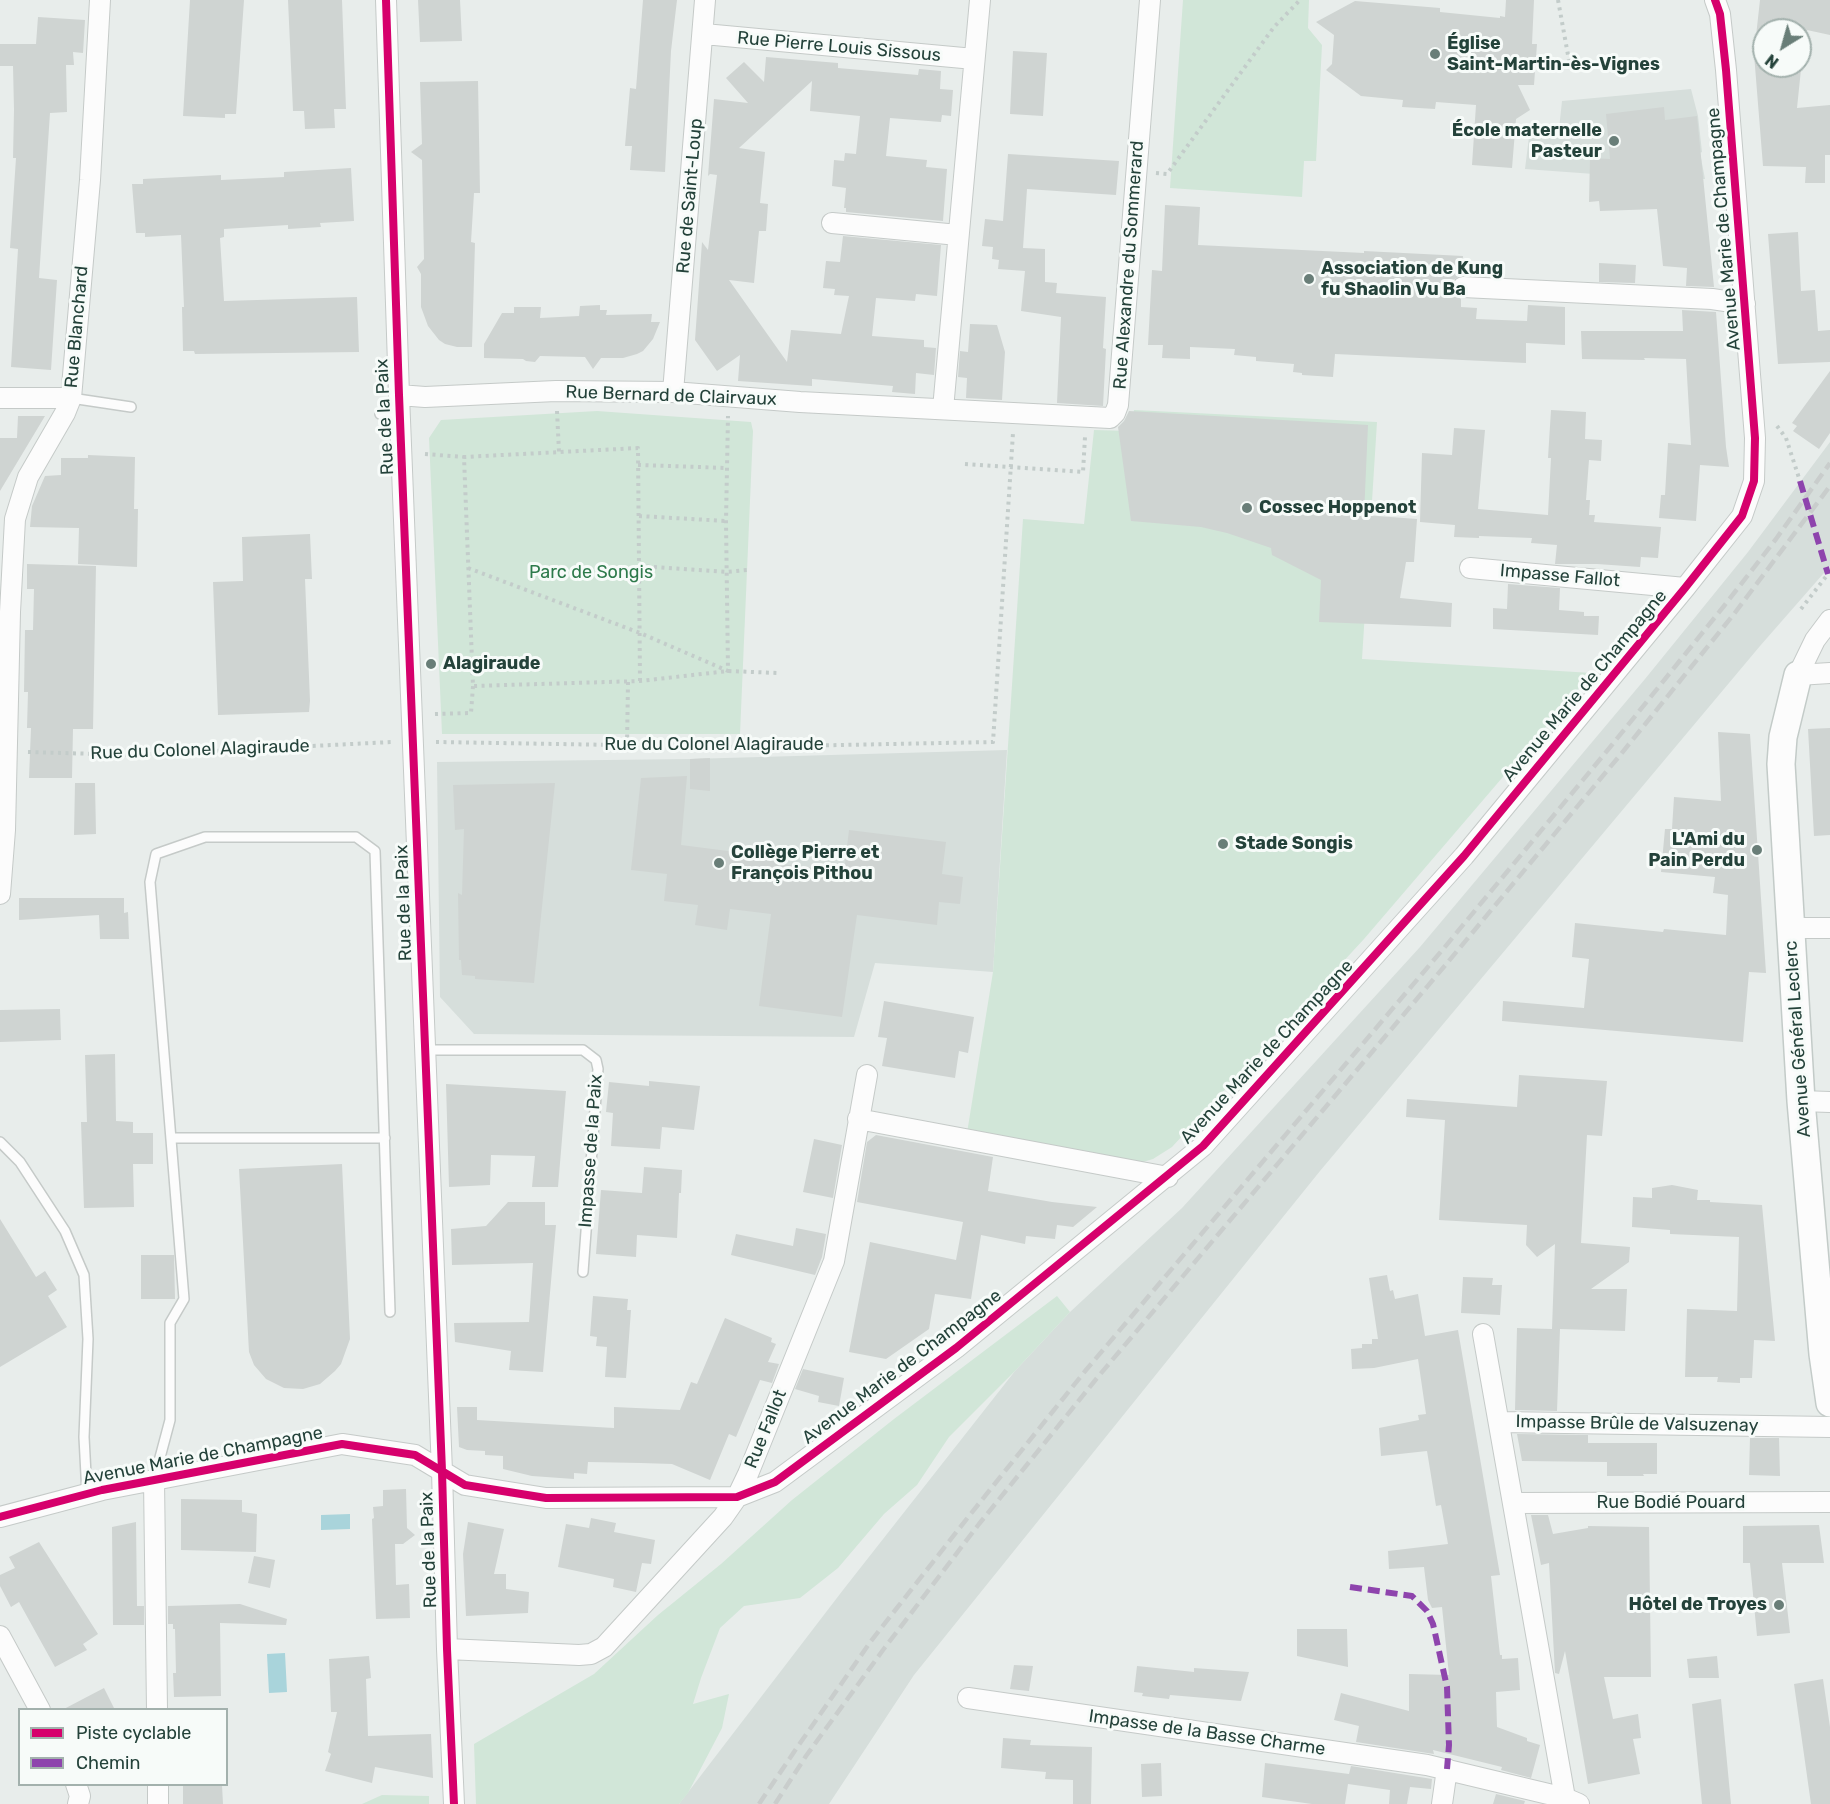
<!DOCTYPE html>
<html>
<head>
<meta charset="utf-8">
<style>
	body { margin:0 }
	#map { position:relative; width:1830px; height:1804px; overflow:hidden; background:#e8edeb; font-family:Rubik,sans-serif }
	canvas { display:block }
	.legend { position:absolute; left:18px; top:1708px; width:210px; height:78px; box-sizing:border-box; background:#f7fbf9; border:2px solid #a3b1ad; margin:0; padding:8px 10px; list-style:none; font-size:18px; color:#24423a }
	.legend li { display:flex; align-items:center; gap:12px; height:30px }
	.legend b { width:30px; border:2px solid #a3b1ad }
	.north { position:absolute; left:1752px; top:18px; width:60px; height:60px; box-sizing:border-box; background:#f7fbf9; border:2px solid #a3b1ad; border-radius:50%; rotate:217deg; font-size:16px; font-weight:700; line-height:24px; text-align:center; color:#24423a }
	.north::after { content:''; display:block; margin:auto; width:21px; height:27px; background:#697e78; clip-path:polygon(50% 0,100% 100%,50% 72%,0 100%) }
</style>
</head>
<body>
<div id="map">
<canvas width="1830" height="1804"></canvas>
<ul class="legend">
<li><b style="height:8px;background:#d6006c"></b>Piste cyclable</li>
<li><b style="height:8px;background:#8e44ad"></b>Chemin</li>
</ul>
<div class="north">N</div>
</div>
<script>
const ctx = document.querySelector('canvas').getContext('2d');
ctx.lineJoin = 'round';
function fill(path, color) { ctx.fillStyle = color; ctx.fill(path, 'evenodd'); }
const poly = rows => new Path2D(rows.map(r => 'M' + r).join(''));
function strokePath(path, color, width, dash) { ctx.strokeStyle = color; ctx.lineWidth = width; ctx.lineCap = dash ? 'butt' : 'round'; ctx.setLineDash(dash || []); ctx.stroke(path); }
function write(font, color, halo, rows, align = 'center') {
  ctx.font = font + ' Rubik,sans-serif'; ctx.lineWidth = 6; ctx.setLineDash([]); ctx.textBaseline = 'middle'; ctx.strokeStyle = halo; ctx.fillStyle = color; for (const [text, x, y, turn = 0] of rows) {
    ctx.save(); ctx.translate(x, y); ctx.rotate((+turn || 0) * Math.PI / 180); ctx.textAlign = isNaN(turn) ? turn : align; if (halo) ctx.strokeText(text, 0, 0); ctx.fillText(text, 0, 0); ctx.restore();
  }
}
fill(poly([
	[1691,89,1698,116,1702,152,1700,153,1705,179,1595,181,1594,174,1525,169,1530,129,1559,129,1562,101],
	[1830,442,1830,566,1760,646,1320,1171,914,1675,829,1804,679,1804,843,1590,1015,1371,1070,1312,1182,1208,1420,947,1645,679,1748,552],
	[1007,750,993,972,875,963,854,1037,474,1034,440,997,437,762,690,759]
]), '#d6dedb');
fill(poly([
	[1183,0,1309,0,1308,28,1322,45,1316,161,1304,161,1302,197,1170,188],
	[1134,410,1377,422,1362,659,1592,673,1364,939,1172,1147,1153,1159,1136,1164,967,1133,993,972,1023,519,1084,524,1094,430,1131,431],
	[597,411,751,422,753,431,740,734,442,734,429,438,441,420],
	[1057,1296,1070,1312,1015,1371,949,1437,917,1485,884,1514,838,1568,800,1598,744,1606,720,1628,701,1678,693,1704,729,1694,722,1728,688,1793,679,1804,476,1804,474,1744,594,1674,658,1615,721,1564,792,1500,894,1419],
	[382,1795,429,1796,429,1804,362,1804]
]), '#d1e6d8');
fill(poly([
	[350,1514,350,1529,321,1530,321,1515],
	[285,1653,287,1692,269,1693,267,1654]
]), '#a9d4db');
fill(poly([
	[190,0,244,0,236,114,225,114,225,118,183,116],
	[288,0,342,0,346,109,334,109,335,128,305,129,304,111,293,111],
	[418,0,460,0,462,41,420,42],
	[643,0,677,0,671,51,665,172,630,170,632,146,625,146,630,88,636,89],
	[1506,0,1534,0,1532,44,1537,44,1534,85,1518,85,1530,110,1516,119,1512,168,1472,165,1476,105,1436,102,1435,109,1402,107,1403,100,1361,96,1326,70,1332,64,1334,35,1316,22,1355,1,1440,8,1440,12,1500,18,1500,16,1505,17],
	[1760,0,1830,0,1830,35,1807,30,1805,50,1803,50,1797,108,1830,105,1830,155,1825,155,1825,183,1805,183,1806,167,1763,166,1754,54],
	[1764,30,1800,30,1800,66,1764,66],
	[38,17,85,20,83,53,73,52,74,65,66,65,67,112,50,113,39,278,57,280,51,370,11,367,18,249,10,248,16,158,13,158,14,110,13,66,0,66,0,44,36,44],
	[1013,51,1047,53,1043,116,1010,114],
	[766,57,838,63,838,68,918,75,919,69,941,71,940,89,953,90,951,116,942,115,941,122,890,118,886,156,927,160,926,167,947,169,943,221,846,212,846,208,844,208,846,188,832,186,834,160,844,161,845,153,856,154,860,116,810,111,812,81,739,148,765,152,760,203,768,204,766,231,759,231,754,283,729,280,787,362,791,330,841,334,849,296,834,295,835,289,823,288,826,261,840,262,843,236,941,245,937,296,916,294,915,301,876,298,872,336,924,340,924,347,936,348,934,375,916,373,915,394,892,392,893,386,812,379,812,386,738,381,740,355,717,371,695,340,702,242,708,250,717,175,710,174,708,176,714,99,748,103,726,78,744,62,764,82],
	[478,81,480,193,474,193,471,242,475,243,472,347,457,347,445,344,439,340,428,326,421,307,421,274,417,267,424,259,422,160,411,152,422,144,420,82],
	[1664,107,1665,120,1697,116,1714,287,1686,286,1687,268,1663,266,1657,209,1600,211,1599,201,1589,202,1590,158,1610,159,1606,114],
	[1008,154,1119,161,1116,195,1027,189,1023,248,1045,249,1045,282,1057,283,1056,293,1106,297,1103,348,1106,349,1103,406,1057,403,1061,317,1021,311,1025,271,998,269,999,260,992,259,993,247,982,246,985,219,1003,221],
	[351,168,354,221,320,223,321,227,288,229,288,225,224,229,224,237,220,238,224,301,357,297,359,352,195,354,194,351,183,351,182,307,184,307,181,235,145,237,145,233,136,233,132,184,143,184,143,179,221,175,221,180,284,177,284,172],
	[1165,205,1200,207,1198,245,1364,253,1364,251,1463,256,1462,275,1453,280,1451,287,1453,293,1461,299,1461,307,1477,308,1476,319,1527,321,1528,305,1565,307,1565,345,1526,343,1526,363,1335,354,1333,377,1302,375,1302,373,1293,372,1294,364,1256,361,1256,357,1234,355,1235,349,1190,347,1190,359,1162,358,1163,345,1148,345,1152,270,1162,271],
	[1798,232,1801,291,1815,290,1818,331,1830,330,1830,362,1778,364,1768,234],
	[1599,263,1636,265,1635,283,1599,282],
	[600,305,600,310,607,310,606,315,652,314,651,322,660,322,653,339,643,351,637,354,623,358,601,358,593,369,585,357,540,356,535,362,526,361,523,359,484,358,484,344,502,313,514,313,514,307,541,307,540,318,579,316,580,306],
	[1682,310,1716,312,1726,447,1729,467,1700,465,1696,521,1659,518,1661,495,1665,495,1668,443,1691,445,1686,359,1644,358,1645,360,1582,359,1581,331,1683,331],
	[970,324,997,325,1005,352,1002,400,966,398,967,378,958,377,960,351,968,352],
	[1830,371,1830,433,1819,449,1793,431,1797,426,1792,423],
	[1551,410,1586,412,1585,439,1602,440,1601,461,1589,460,1586,500,1590,500,1589,515,1595,515,1594,522,1661,527,1658,558,1641,557,1640,567,1597,564,1555,564,1557,545,1531,543,1532,538,1479,536,1479,538,1454,537,1455,525,1420,522,1422,453,1452,455,1454,428,1485,430,1478,509,1548,515,1551,458,1548,458],
	[1129,411,1368,425,1364,515,1417,519,1414,562,1406,562,1400,598,1452,603,1451,627,1319,622,1321,580,1272,555,1271,548,1227,533,1201,527,1131,521,1118,427,1124,421],
	[18,416,45,416,0,491,0,438,17,438],
	[88,455,135,457,134,509,138,509,137,567,78,564,79,528,30,527,32,506,45,476,61,475,61,458,88,458],
	[310,534,312,579,305,579,310,701,309,712,218,715,213,582,243,581,242,537],
	[27,564,96,566,93,729,73,729,72,778,29,778,31,728,27,728,28,692,24,692,25,630,33,630,34,589,27,589],
	[1508,584,1560,588,1559,610,1584,612,1584,616,1599,616,1598,635,1493,629,1493,608,1507,609],
	[1830,728,1830,835,1814,836,1808,729],
	[1718,732,1750,734,1766,973,1749,972,1743,1042,1502,1021,1503,1001,1584,1008,1589,959,1572,957,1575,923,1663,932,1664,929,1726,935,1728,895,1713,893,1715,877,1661,872,1665,829,1672,829,1674,797,1721,801],
	[710,758,710,791,690,789,690,759],
	[687,776,681,845,783,858,783,864,844,872,849,830,946,842,942,874,963,877,960,904,939,902,937,925,857,915,842,1017,759,1006,771,914,730,909,727,930,695,925,698,905,664,901,667,874,631,870,641,778],
	[75,783,95,783,96,834,74,835],
	[555,783,534,983,475,979,475,976,462,975,461,960,459,960,458,893,462,895,464,829,455,830,453,785],
	[19,898,124,898,124,913,128,912,129,939,100,939,99,915,19,920],
	[884,1001,974,1017,968,1053,959,1051,955,1078,882,1066,887,1038,878,1037],
	[60,1009,61,1040,0,1042,0,1010],
	[115,1054,116,1121,133,1122,133,1133,153,1133,153,1164,133,1164,134,1207,84,1208,81,1122,87,1122,85,1055],
	[1519,1075,1607,1081,1602,1136,1587,1135,1581,1243,1630,1247,1629,1262,1591,1289,1627,1289,1625,1331,1560,1329,1557,1411,1515,1410,1517,1328,1552,1329,1555,1244,1537,1257,1526,1245,1527,1225,1439,1220,1445,1120,1406,1117,1407,1099,1517,1107],
	[649,1081,700,1086,694,1130,662,1127,660,1149,611,1146,613,1113,606,1112,609,1082,649,1086],
	[446,1084,566,1091,558,1187,532,1187,535,1156,491,1155,490,1185,449,1187],
	[876,1135,993,1157,988,1191,1052,1202,1097,1207,1073,1227,1057,1225,1055,1239,1026,1236,1025,1244,981,1235,971,1299,935,1294,929,1329,886,1359,849,1352,870,1242,956,1260,963,1222,857,1202,867,1142],
	[814,1139,842,1145,833,1198,803,1192],
	[342,1164,350,1339,341,1364,335,1371,320,1384,303,1389,284,1388,266,1379,254,1365,249,1352,239,1169],
	[644,1167,682,1170,681,1193,679,1193,677,1238,637,1235,636,1257,596,1254,601,1190,642,1193],
	[1672,1185,1698,1190,1697,1200,1710,1200,1710,1202,1762,1205,1775,1341,1754,1340,1752,1378,1740,1378,1740,1383,1717,1382,1718,1377,1685,1377,1687,1309,1737,1311,1739,1237,1670,1234,1670,1230,1632,1227,1633,1197,1652,1198,1652,1188],
	[508,1202,545,1202,545,1225,556,1225,543,1372,509,1370,511,1351,455,1342,454,1323,529,1322,533,1263,452,1265,451,1229,486,1226],
	[0,1219,36,1277,45,1271,57,1290,48,1296,67,1327,0,1367],
	[796,1228,826,1234,822,1257,815,1275,731,1255,736,1234,793,1246],
	[141,1255,174,1255,175,1299,141,1299],
	[1387,1275,1390,1291,1393,1290,1395,1299,1418,1294,1425,1336,1458,1330,1500,1575,1491,1576,1500,1655,1502,1655,1502,1659,1518,1658,1520,1690,1496,1692,1497,1727,1527,1738,1527,1741,1540,1745,1531,1778,1501,1770,1502,1767,1433,1750,1434,1754,1356,1742,1359,1726,1334,1720,1341,1693,1409,1711,1409,1674,1449,1675,1442,1607,1432,1608,1428,1600,1424,1567,1389,1569,1388,1551,1448,1544,1441,1505,1436,1506,1427,1451,1381,1456,1379,1428,1419,1420,1418,1415,1426,1414,1418,1359,1374,1368,1352,1369,1351,1349,1362,1348,1362,1344,1372,1344,1372,1339,1378,1339,1369,1278],
	[1463,1277,1493,1278,1492,1285,1502,1285,1500,1315,1461,1313],
	[593,1296,628,1299,627,1310,631,1310,626,1378,605,1377,607,1347,596,1346,597,1337,590,1336],
	[725,1318,772,1338,771,1342,776,1344,768,1362,779,1364,772,1383,760,1380,736,1437,729,1434,710,1480,672,1464,641,1463,588,1462,587,1474,574,1473,574,1479,532,1476,503,1469,503,1456,485,1455,485,1451,467,1450,459,1447,457,1407,477,1407,477,1420,614,1428,614,1407,680,1410,691,1382,697,1384],
	[803,1369,844,1378,839,1406,818,1402,819,1396,795,1389],
	[1517,1434,1588,1435,1588,1443,1657,1443,1657,1474,1643,1474,1644,1476,1607,1476,1607,1462,1522,1461],
	[1750,1438,1779,1438,1780,1476,1749,1475],
	[406,1489,407,1528,415,1535,403,1544,395,1544,396,1585,409,1584,410,1618,376,1619,372,1519,374,1518,373,1507,383,1506,383,1490],
	[181,1499,242,1500,242,1512,257,1514,256,1552,181,1550],
	[1531,1515,1548,1515,1553,1534,1588,1528,1588,1526,1649,1527,1651,1677,1604,1677,1613,1719,1638,1714,1641,1738,1633,1739,1640,1774,1588,1784,1565,1651,1559,1674,1555,1673,1549,1563,1541,1565],
	[591,1518,616,1523,614,1532,655,1540,651,1564,642,1563,636,1592,613,1587,614,1579,558,1567,566,1524,589,1528],
	[136,1522,137,1606,144,1606,144,1625,113,1625,112,1527],
	[468,1522,504,1529,494,1574,506,1574,506,1589,529,1592,528,1613,466,1616,463,1554],
	[1819,1525,1824,1563,1782,1563,1790,1633,1757,1636,1750,1563,1743,1563,1743,1526],
	[39,1542,98,1634,83,1644,87,1650,55,1667,19,1602,11,1607,0,1586,0,1575,15,1568,9,1557],
	[254,1556,275,1560,270,1588,248,1583],
	[240,1604,287,1619,286,1625,220,1623,221,1696,174,1697,173,1673,176,1673,175,1629,173,1629,173,1624,168,1624,168,1606],
	[1297,1629,1347,1629,1348,1667,1297,1656],
	[369,1656,371,1678,366,1679,368,1736,431,1734,433,1778,375,1767,372,1783,325,1771,331,1754,328,1752,337,1712,331,1712,329,1659],
	[1717,1656,1719,1678,1689,1678,1687,1659],
	[1014,1665,1033,1666,1029,1691,1010,1689],
	[1137,1666,1194,1672,1194,1668,1249,1672,1241,1701,1170,1695,1169,1699,1142,1696,1143,1693,1134,1692],
	[1823,1679,1830,1727,1830,1804,1811,1804,1794,1684],
	[104,1688,115,1710,62,1710],
	[1721,1699,1731,1804,1702,1804,1692,1704],
	[1003,1738,1031,1740,1030,1745,1092,1747,1091,1804,1073,1804,1073,1780,1045,1779,1046,1772,1001,1768],
	[1161,1763,1162,1796,1142,1797,1141,1764],
	[1265,1763,1349,1774,1351,1766,1432,1779,1431,1789,1410,1787,1407,1804,1389,1804,1390,1790,1348,1784,1345,1804,1312,1804,1262,1797],
	[183,1785,222,1785,223,1804,183,1804],
	[1496,1794,1525,1801,1524,1804,1493,1804]
]), '#cfd4d2');
const lane = poly([
	[71,398,131,407],
	[380,414,400,414],
	[425,1050,583,1050,596,1060,598,1069,583,1272],
	[171,1138,385,1138],
	[0,1142,20,1162,65,1231,84,1275,88,1339,84,1437,87,1494],
	[154,1480,170,1420,170,1323,184,1299,150,882,156,854,205,837,356,837,375,851,390,1312]
]);
const street = poly([
	[386,0,399,395,442,1471,447,1649,454,1804],
	[704,34,974,59],
	[832,223,958,235],
	[1463,287,1712,299,1745,304],
	[673,392,705,0],
	[399,395,425,397,556,391,673,392,800,402,1110,418,1115,413,1118,405,1150,0],
	[0,398,71,398],
	[943,409,980,0],
	[1470,568,1685,588],
	[1830,620,1815,640,1798,675,1830,673],
	[0,894,5,830,10,612,15,519,28,477,65,413,71,398,90,180,100,0],
	[1791,928,1830,928],
	[1801,1101,1830,1102],
	[858,1119,1168,1177],
	[1483,1334,1565,1798],
	[1499,1422,1830,1427],
	[154,1480,157,1710],
	[1513,1503,1830,1502],
	[0,1517,102,1490,342,1444,415,1455,465,1485,546,1498,737,1497,775,1482,956,1348,1203,1146,1464,856,1685,588,1742,516,1754,481,1755,438,1726,70,1720,14,1715,0],
	[0,1636,40,1710],
	[447,1649,579,1655,591,1654,604,1647,723,1517,737,1497,748,1474,834,1261,867,1075],
	[968,1698,1427,1765,1565,1798,1579,1804],
	[76,1784,80,1796,78,1804],
	[158,1784,158,1804],
	[1442,1804,1447,1769]
]);
const secondary = poly([
	[1798,675,1783,737,1781,764,1801,1101,1823,1354,1830,1403]
]);
strokePath(lane, '#c5cac8', 12);
strokePath(street, '#c5cac8', 22);
strokePath(secondary, '#c3cbc8', 30);
strokePath(poly([
	[1558,0,1570,66,1653,67],
	[1156,173,1167,174,1274,27,1300,0],
	[557,411,559,452],
	[1777,426,1786,438,1800,481],
	[425,454,464,457],
	[965,464,1083,472,1085,437],
	[638,465,727,468],
	[639,516,726,521],
	[639,566,727,572,747,570],
	[468,568,640,633,728,671,726,521,728,416],
	[1801,609,1828,574],
	[640,681,638,448,464,457,473,686,640,681,728,671,778,673],
	[435,714,471,713,473,686],
	[436,742,738,747,993,742,1013,433],
	[627,745,628,682],
	[28,752,131,755,392,742]
]), '#c3ccca', 4, [3, 4.5]);
strokePath(lane, '#fcfcfc', 9);
strokePath(street, '#fcfcfc', 20);
strokePath(secondary, '#fcfcfc', 27);
strokePath(poly([
	[759,1804,796,1749,871,1641,969,1516,1086,1370,1444,948,1611,746,1724,606,1776,539,1830,463],
	[775,1804,806,1756,883,1650,979,1524,1097,1378,1448,962,1621,754,1734,614,1830,486]
]), '#c9cdcc', 4.5, [12, 6]);
strokePath(poly([
	[1800,481,1828,574],
	[1350,1587,1412,1596,1427,1611,1433,1624,1447,1687,1449,1745,1447,1769]
]), '#8e44ad', 6, [12, 6]);
strokePath(poly([
	[386,0,399,395,442,1471,447,1649,454,1804],
	[0,1517,102,1490,342,1444,415,1455,465,1485,546,1498,737,1497,775,1482,956,1348,1203,1146,1464,856,1685,588,1742,516,1754,481,1755,438,1726,70,1720,14,1715,0]
]), '#d6006c', 8);
for (const [x, y, r, color] of [
	[1435,54,6,"#697e78"],
	[1614,141,6,"#697e78"],
	[1309,279,6,"#697e78"],
	[1247,508,6,"#697e78"],
	[431,664,6,"#697e78"],
	[1223,844,6,"#697e78"],
	[1757,850,6,"#697e78"],
	[719,863,6,"#697e78"],
	[1779,1605,6,"#697e78"]
]) { const dot = new Path2D(); dot.arc(x, y, r, 0, 2 * Math.PI); ctx.fillStyle = color; ctx.fill(dot); strokePath(dot, '#f7fbf9', 2); }
write('bold 18px', '#24423a', '#f7fbf9', [
	["Église",1447,44],
	["Saint-Martin-ès-Vignes",1447,65],
	["École maternelle",1602,131,"right"],
	["Pasteur",1602,152,"right"],
	["Association de Kung",1321,269],
	["fu Shaolin Vu Ba",1321,290],
	["Cossec Hoppenot",1259,508],
	["Alagiraude",443,664],
	["L'Ami du",1745,840,"right"],
	["Pain Perdu",1745,861,"right"],
	["Stade Songis",1235,844],
	["Collège Pierre et",731,853],
	["François Pithou",731,874],
	["Hôtel de Troyes",1767,1605,"right"]
], 'left');
write('18px', '#24423a', '#f7fbf9', [
	["Rue Pierre Louis Sissous",839,47,5],
	["Rue de Saint-Loup",690,196,-85],
	["Avenue Marie de Champagne",1724,229,-95],
	["Rue Alexandre du Sommerard",1129,265,-86],
	["Rue Blanchard",77,327,-85],
	["Rue Bernard de Clairvaux",671,396,2],
	["Rue de la Paix",385,417,-93],
	["Impasse Fallot",1560,576,5],
	["Avenue Marie de Champagne",1585,686,-50],
	["Rue du Colonel Alagiraude",714,745],
	["Rue du Colonel Alagiraude",200,750,-2],
	["Rue de la Paix",404,903,-92],
	["Avenue Général Leclerc",1798,1039,-94],
	["Avenue Marie de Champagne",1267,1052,-47],
	["Impasse de la Paix",591,1151,-86],
	["Avenue Marie de Champagne",902,1367,-37],
	["Impasse Brûle de Valsuzenay",1637,1424,1],
	["Rue Fallot",766,1429,-68],
	["Avenue Marie de Champagne",203,1456,-11],
	["Rue Bodié Pouard",1671,1503],
	["Rue de la Paix",429,1550,-92],
	["Impasse de la Basse Charme",1207,1733,8]
]);
write('18px', '#2d7a4b', '#f7fbf9', [
	["Parc de Songis",591,573]
]);
</script>
</body>
</html>
